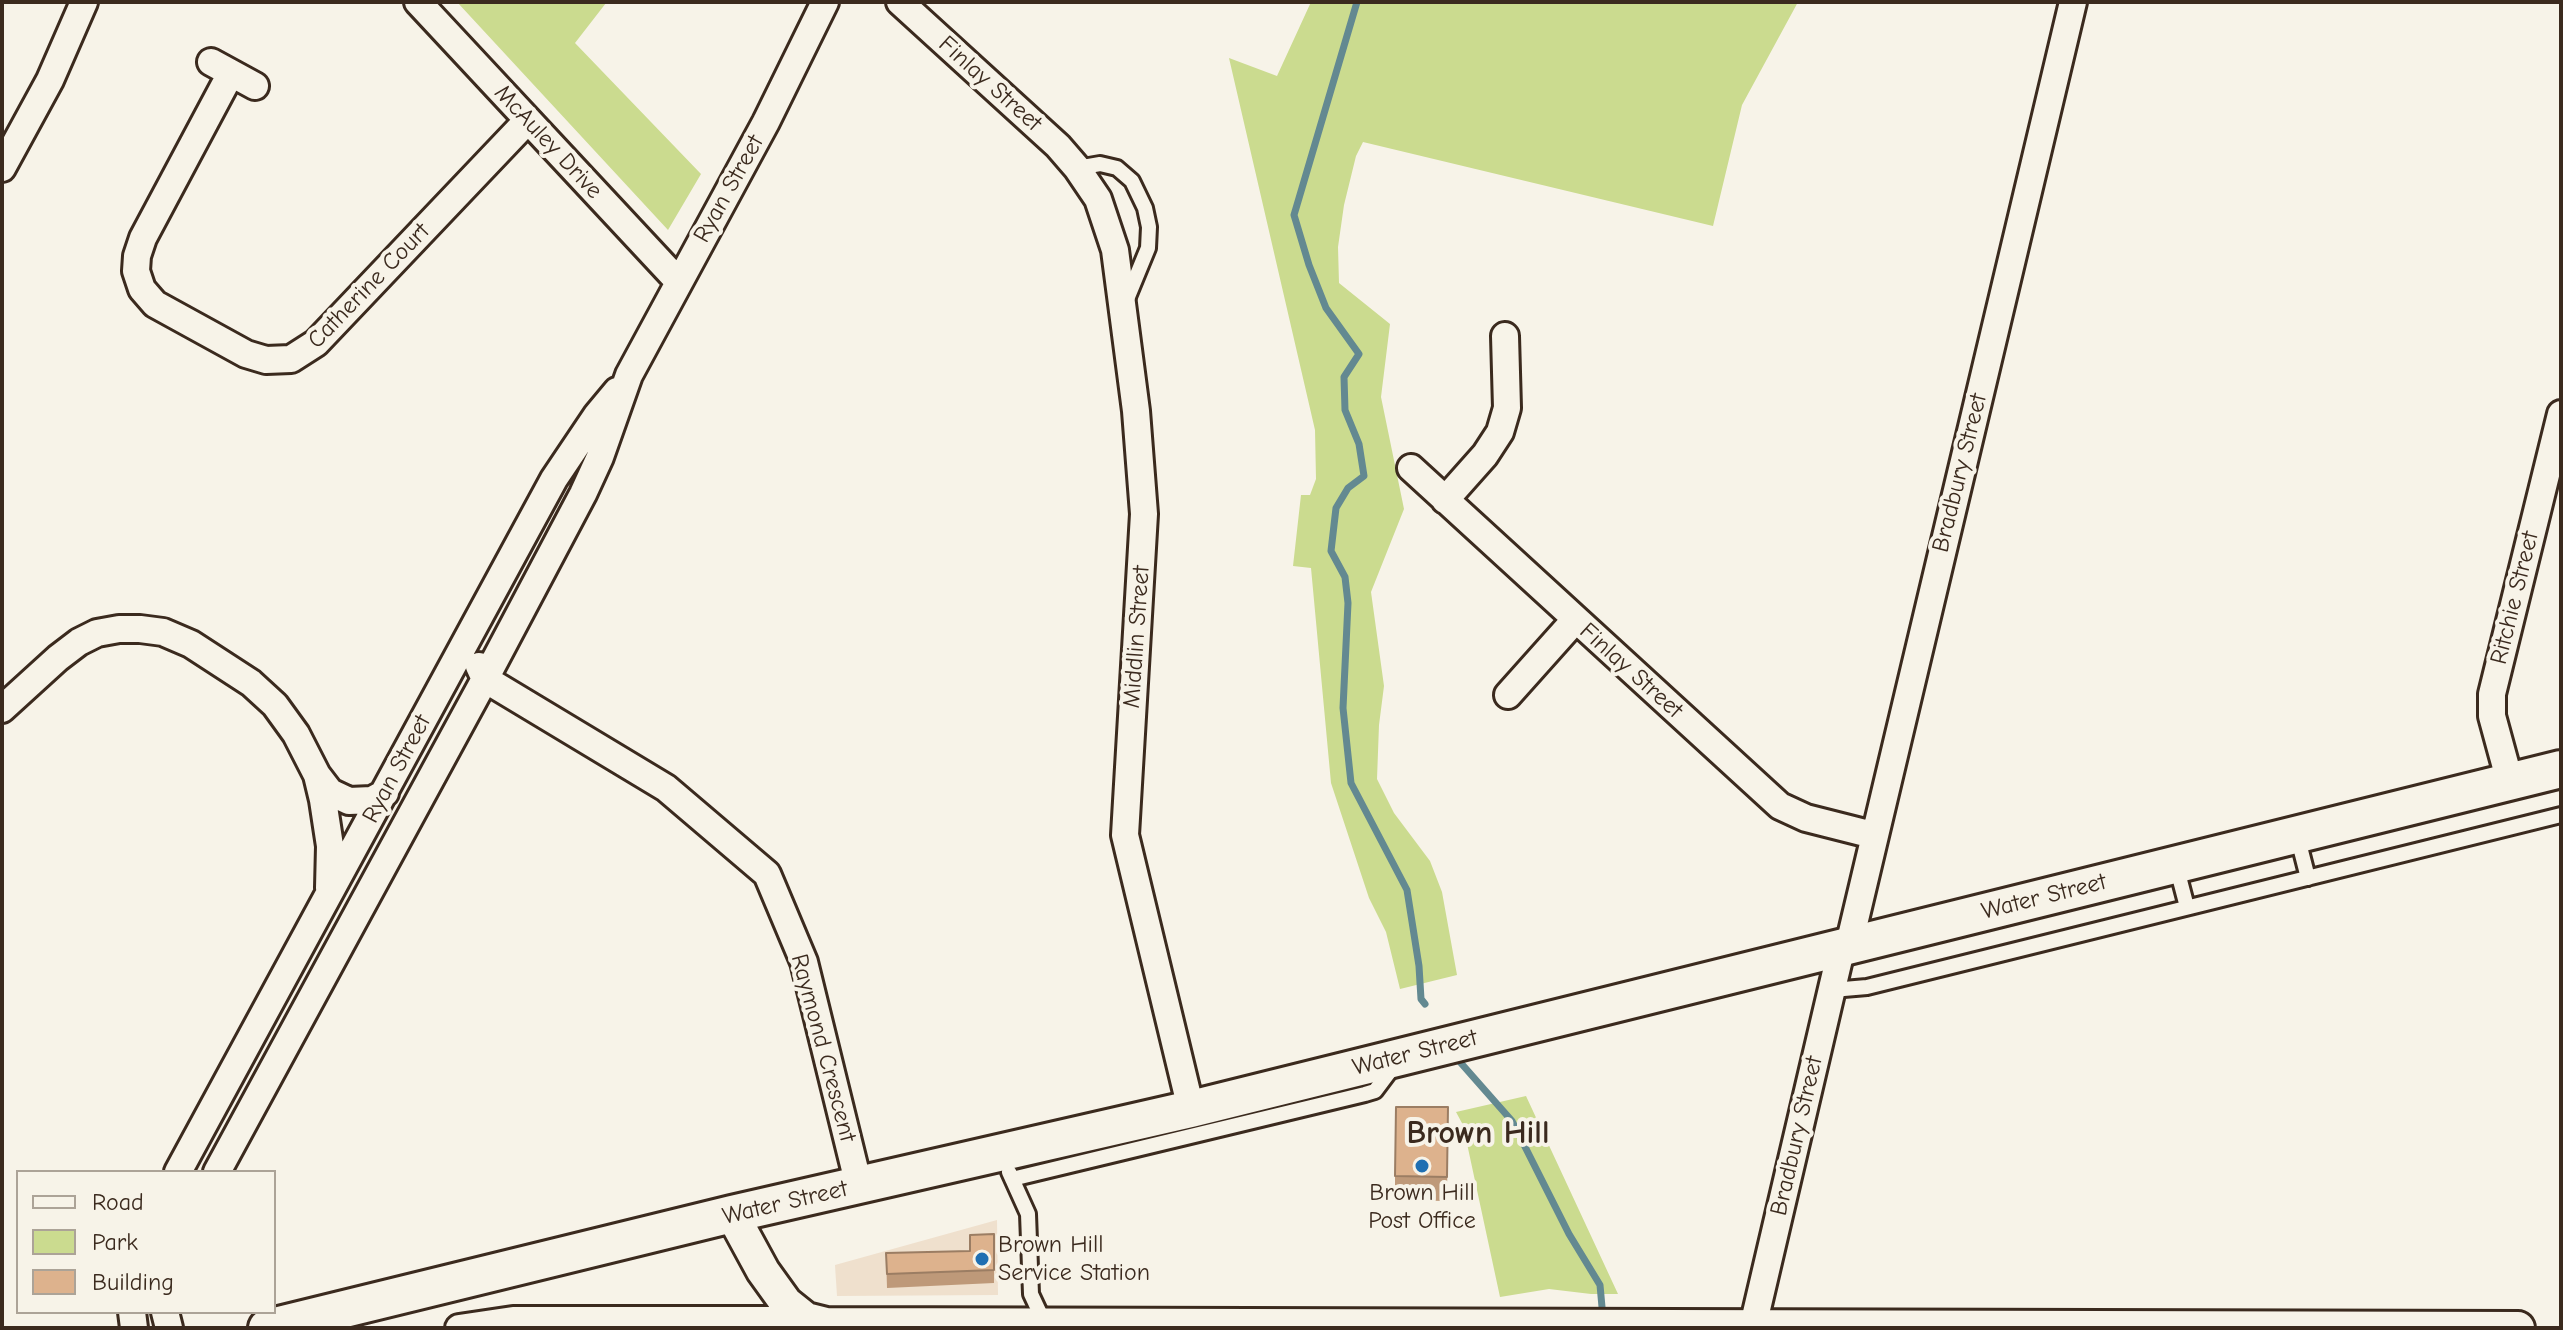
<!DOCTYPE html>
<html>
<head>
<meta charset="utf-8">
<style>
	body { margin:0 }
	#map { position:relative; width:2563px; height:1330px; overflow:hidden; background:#f7f3e8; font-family:"Comic Neue",sans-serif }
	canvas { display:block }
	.frame { position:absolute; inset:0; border:4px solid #3b2a1e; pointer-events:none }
	.legend { position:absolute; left:16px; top:1170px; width:260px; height:144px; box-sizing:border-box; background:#f7f3e8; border:2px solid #aca397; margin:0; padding:10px 14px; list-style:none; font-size:24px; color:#3b2a1e }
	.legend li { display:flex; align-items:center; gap:16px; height:40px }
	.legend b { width:40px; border:2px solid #aca397 }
</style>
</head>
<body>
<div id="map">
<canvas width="2563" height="1330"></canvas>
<div class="frame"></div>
<ul class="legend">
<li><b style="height:10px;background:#f7f3e8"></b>Road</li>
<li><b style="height:22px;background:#cbdb8f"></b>Park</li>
<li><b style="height:22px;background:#ddb28d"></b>Building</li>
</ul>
</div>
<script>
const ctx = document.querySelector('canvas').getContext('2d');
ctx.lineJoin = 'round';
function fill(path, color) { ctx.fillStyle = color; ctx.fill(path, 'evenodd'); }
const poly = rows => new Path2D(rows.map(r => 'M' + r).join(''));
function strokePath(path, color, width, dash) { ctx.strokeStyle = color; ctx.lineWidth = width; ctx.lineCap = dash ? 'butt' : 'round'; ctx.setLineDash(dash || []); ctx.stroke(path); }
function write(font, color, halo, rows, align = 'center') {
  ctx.font = font + ' "Comic Neue",sans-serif'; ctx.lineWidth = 8; ctx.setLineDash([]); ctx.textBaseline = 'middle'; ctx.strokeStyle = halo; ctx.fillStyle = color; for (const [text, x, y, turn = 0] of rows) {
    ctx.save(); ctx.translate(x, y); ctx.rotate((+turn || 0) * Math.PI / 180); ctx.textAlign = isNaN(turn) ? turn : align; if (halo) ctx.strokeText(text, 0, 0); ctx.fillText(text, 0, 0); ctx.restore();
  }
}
fill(poly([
	[997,1220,998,1295,837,1296,835,1265]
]), '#efe0cd');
fill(poly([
	[457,2,606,3,575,43,701,174,668,230],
	[1311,2,1798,2,1742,105,1713,226,1363,142,1356,156,1344,205,1338,247,1339,283,1390,324,1381,397,1404,509,1371,592,1384,686,1379,725,1377,779,1394,813,1430,861,1442,892,1457,975,1400,989,1386,932,1369,898,1331,783,1311,568,1293,566,1301,495,1310,495,1316,479,1315,430,1229,58,1277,76],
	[1526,1096,1618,1294,1591,1294,1549,1289,1500,1297,1463,1125,1456,1112]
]), '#cbdb8f');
strokePath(poly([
	[1357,2,1294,215,1309,265,1326,308,1359,354,1344,377,1345,410,1359,444,1364,476,1348,488,1336,508,1331,551,1345,577,1348,603,1343,708,1351,783,1407,890,1419,966,1421,999,1425,1004],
	[1460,1062,1512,1121,1569,1234,1600,1285,1602,1307]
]), '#638991', 7);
const service = poly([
	[1077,168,1100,164,1117,168,1132,181,1145,208,1149,227,1148,248,1125,304],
	[2297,835,2308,878],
	[2176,865,2187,907],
	[1832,990,1867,987,2561,815],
	[1009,1172,1028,1214,1031,1294,1045,1324],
	[1012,1179,1365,1094,1375,1091,1393,1067]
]);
const minor = poly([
	[418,2,679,282],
	[900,2,1058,146,1077,168,1098,199,1115,250,1136,411,1144,514,1125,835,1191,1109],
	[211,62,255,86],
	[231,73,143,238,137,256,136,271,142,289,155,304,246,354,266,360,291,359,316,343,528,120],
	[2,168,50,80,84,2],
	[1411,468,1780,806,1806,818,1873,835],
	[1445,500,1485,455,1500,432,1507,408,1505,336],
	[479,666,485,679,666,788,767,874,804,962,859,1186],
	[1508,695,1575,620],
	[2,709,58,658,79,642,97,633,119,629,140,629,163,632,191,644,251,683,275,705,296,734,317,775,323,800,330,846,329,888],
	[317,775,330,792,349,801,372,800,385,793],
	[2510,782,2492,716,2492,694,2561,414],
	[1849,945,2073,2],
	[178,1172,554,479,597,415,617,391],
	[217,1172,485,679,583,494,600,457,629,375,766,122,825,2],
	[132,1312,134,1328],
	[165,1312,169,1328],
	[1753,1326,1842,946],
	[459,1328,513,1320,775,1320,818,1323]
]);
const tertiary = poly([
	[732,1214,763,1271,786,1303,806,1319,826,1324,2518,1328]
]);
const secondary = poly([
	[267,1328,732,1214,1191,1109,2561,769]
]);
strokePath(service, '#3b2a1e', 20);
strokePath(minor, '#3b2a1e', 32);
strokePath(tertiary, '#3b2a1e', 38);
strokePath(secondary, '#3b2a1e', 42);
strokePath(service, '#f7f3e8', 14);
strokePath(minor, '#f7f3e8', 26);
strokePath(tertiary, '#f7f3e8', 32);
strokePath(secondary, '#f7f3e8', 36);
fill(poly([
	[1448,1107,1447,1201,1395,1200,1395,1176],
	[994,1234,994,1283,887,1288,886,1253,970,1251,970,1235]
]), '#be9979');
const building = poly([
	[1396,1107,1448,1107,1447,1177,1395,1176,1396,1107],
	[994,1234,994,1270,887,1274,886,1253,970,1251,970,1235,994,1234]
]);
fill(building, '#ddb28d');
strokePath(building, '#9b7d63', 2);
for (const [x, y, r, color] of [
	[1422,1166,8,"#1f6fb2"],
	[982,1259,8,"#1f6fb2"]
]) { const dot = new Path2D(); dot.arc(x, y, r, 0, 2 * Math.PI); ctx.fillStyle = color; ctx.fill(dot); strokePath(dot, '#f7f3e8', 3); }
write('24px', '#3b2a1e', '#f7f3e8', [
	["Finlay Street",990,84,42],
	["McAuley Drive",548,142,47],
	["Ryan Street",729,189,-61],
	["Catherine Court",369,286,-46],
	["Bradbury Street",1960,473,-76],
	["Ritchie Street",2515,598,-76],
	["Middlin Street",1137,637,-86],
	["Finlay Street",1631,671,42],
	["Ryan Street",397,769,-62],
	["Water Street",2044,897,-14],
	["Raymond Crescent",823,1048,75],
	["Water Street",1415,1053,-14],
	["Bradbury Street",1797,1136,-77],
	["Water Street",785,1203,-13]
]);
write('24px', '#3b2a1e', '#f7f3e8', [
	["Brown Hill",1422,1193],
	["Post Office",1422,1221],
	["Brown Hill",998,1245,"left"],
	["Service Station",998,1273,"left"]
]);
write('bold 32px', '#3b2a1e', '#f7f3e8', [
	["Brown Hill",1478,1134]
]);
</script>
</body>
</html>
